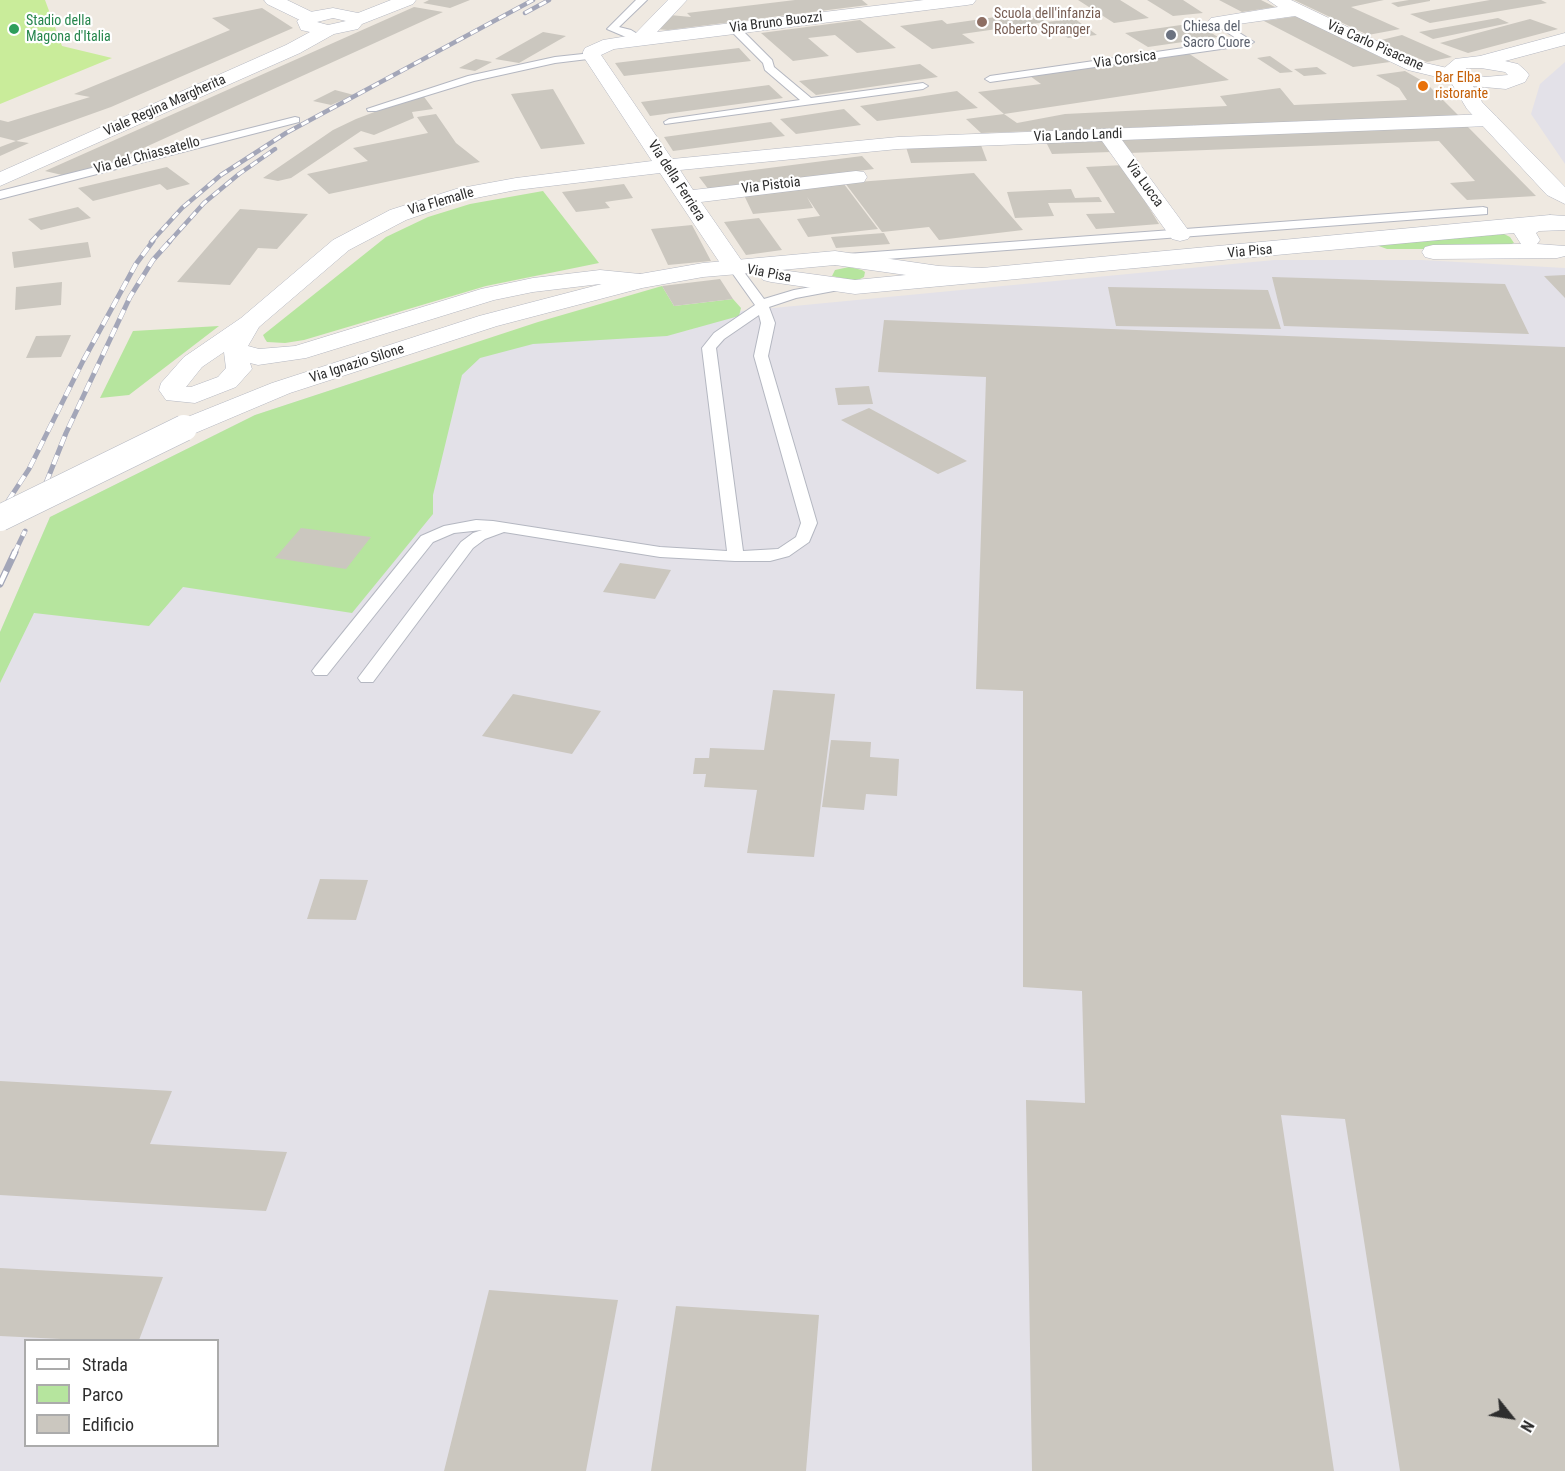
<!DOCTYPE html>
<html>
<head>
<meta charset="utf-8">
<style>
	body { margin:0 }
	#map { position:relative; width:1565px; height:1471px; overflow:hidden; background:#efe9e1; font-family:"Roboto Condensed",sans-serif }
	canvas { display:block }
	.legend { position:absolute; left:24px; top:1339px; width:195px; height:108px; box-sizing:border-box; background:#fff; border:2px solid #ababab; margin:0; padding:8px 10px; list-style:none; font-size:18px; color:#2e2e2e }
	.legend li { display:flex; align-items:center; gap:12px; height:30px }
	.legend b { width:30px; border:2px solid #ababab }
	.north { position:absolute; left:1481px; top:1387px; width:60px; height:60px; -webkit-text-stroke:4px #fff; paint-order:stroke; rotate:120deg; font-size:16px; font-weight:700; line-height:24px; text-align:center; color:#2e2e2e }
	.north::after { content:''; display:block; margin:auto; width:21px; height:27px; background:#2e2e2e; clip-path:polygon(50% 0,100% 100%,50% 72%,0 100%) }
</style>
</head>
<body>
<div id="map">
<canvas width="1565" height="1471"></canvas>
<ul class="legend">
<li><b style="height:8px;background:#fff"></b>Strada</li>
<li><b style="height:16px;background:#b6e59e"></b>Parco</li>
<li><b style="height:16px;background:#cbc7bf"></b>Edificio</li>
</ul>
<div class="north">N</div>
</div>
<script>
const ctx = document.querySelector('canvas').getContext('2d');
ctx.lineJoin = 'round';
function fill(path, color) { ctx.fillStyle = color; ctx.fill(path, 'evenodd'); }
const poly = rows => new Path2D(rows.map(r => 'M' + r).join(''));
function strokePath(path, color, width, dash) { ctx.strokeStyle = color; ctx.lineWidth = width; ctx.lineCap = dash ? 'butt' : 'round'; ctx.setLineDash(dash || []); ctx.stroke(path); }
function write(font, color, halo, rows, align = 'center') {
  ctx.font = font + ' "Roboto Condensed",sans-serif'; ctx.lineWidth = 4.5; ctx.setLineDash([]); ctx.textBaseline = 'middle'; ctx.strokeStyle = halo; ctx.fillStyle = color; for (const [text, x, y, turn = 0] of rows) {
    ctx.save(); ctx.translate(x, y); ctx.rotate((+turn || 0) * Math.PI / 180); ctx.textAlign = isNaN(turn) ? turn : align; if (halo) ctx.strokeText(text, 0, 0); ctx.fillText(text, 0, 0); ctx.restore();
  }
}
fill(poly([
	[1565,62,1565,164,1531,114,1540,84],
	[1274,260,1422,260,1565,268,1565,1471,0,1471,0,632,50,517,255,415,401,367,532,330,686,331,742,311],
	[26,1340,218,1340,218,1446,26,1446]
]), '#e3e1e8');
fill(poly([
	[543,191,599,263,486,286,304,340,285,343,267,342,265,339,263,335,386,237,428,217,470,204],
	[1504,234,1510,237,1514,243,1500,249,1387,249,1376,245],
	[849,267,862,270,865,272,864,277,856,281,832,276,835,270],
	[662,286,674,306,733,299,741,308,739,316,667,336,533,344,480,358,462,375,433,495,433,514,352,613,183,587,149,626,34,613,0,683,0,632,50,517,255,415,538,322],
	[219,326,129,395,100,398,133,331]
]), '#b6e59e');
fill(poly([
	[0,0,45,0,62,46,112,58,0,104]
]), '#c9ec9a');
fill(poly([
	[429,0,470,0,450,8,423,3],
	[795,0,862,0,868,5,668,30,656,29,670,15,691,17,687,13],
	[1078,0,1120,0,1149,18,1114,23],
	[1147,0,1183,0,1203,13,1173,16],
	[1219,0,1261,0,1275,7,1242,12],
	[1294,0,1384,0,1351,7,1400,29,1368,35],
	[1409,0,1430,0,1430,1,1398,7,1391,3],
	[1490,0,1541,0,1547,3,1430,23,1410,14],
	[414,7,443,12,106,165,62,175,45,171],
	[262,8,293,28,111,107,16,141,0,137,0,120,8,122,90,97,74,94,230,30,212,18],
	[1030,12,1046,22,962,34,975,43,932,49,900,26,942,20,947,24],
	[1299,16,1390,62,1353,67,1264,21],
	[1498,18,1509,23,1433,39,1419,32],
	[1075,19,1097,35,1068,38,1046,22],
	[1530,19,1558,29,1468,53,1440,43],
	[860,20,896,48,857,53,835,35,808,38,829,56,793,61,761,33],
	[1195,23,1218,37,1148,47,1125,33],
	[543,32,566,36,519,63,495,59],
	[1402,35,1452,57,1427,62,1377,41],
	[739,48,751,61,624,76,615,63],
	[1188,53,1229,80,1004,114,978,92,1041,84,1030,76],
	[1270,56,1293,72,1280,73,1257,58],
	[476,59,492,62,475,71,459,68],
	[920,64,938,77,816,95,799,81],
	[1317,67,1327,74,1304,76,1294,69],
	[1405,71,1426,83,1459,116,981,133,966,119,1004,114,1017,123,1065,114,1227,106,1220,96,1280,88,1294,105,1407,100,1399,88,1376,75],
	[769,85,783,98,650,116,641,102],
	[553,89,585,144,541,149,511,94],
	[335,90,354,95,331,105,313,101],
	[957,91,978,108,877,121,860,106],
	[422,94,433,109,412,112,414,118,374,135,361,131,291,178,278,181,263,178,333,130,356,119],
	[844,109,861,125,796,134,780,119],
	[436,114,456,143,480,162,329,194,307,174,368,161,353,148,428,133,417,117],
	[771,122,785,136,673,151,664,137],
	[1467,126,1536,196,1467,200,1450,183,1475,181,1439,141,1129,153,1121,138],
	[1105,140,1111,152,1052,154,1046,142],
	[16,141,29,143,0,156,0,147],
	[981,145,987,161,911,163,906,147],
	[862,156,874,169,709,190,699,177],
	[1123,165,1159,224,1096,229,1086,214,1115,213,1086,167],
	[167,167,190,184,167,190,160,184,93,201,78,188],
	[974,173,1023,230,939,240,929,227,882,232,845,183],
	[624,184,633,198,605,202,610,208,576,212,562,192],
	[844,184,878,229,808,237,797,219,820,216,807,197,813,208,753,214,743,193],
	[1071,189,1075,198,1099,197,1102,202,1048,203,1054,216,1015,218,1007,192],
	[78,207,91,218,41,230,28,219],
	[240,209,308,214,277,249,258,248,230,285,177,282],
	[759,218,782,250,746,255,724,222],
	[692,225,711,261,668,265,651,229],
	[884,233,890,244,836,248,831,237],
	[88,242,91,257,14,268,12,252],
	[1565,275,1565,298,1544,276],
	[1272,277,1505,284,1529,334,1284,326],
	[720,279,733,299,674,306,662,286],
	[62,282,61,305,15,310,16,287],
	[1108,287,1268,290,1281,329,1116,326],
	[884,320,1565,347,1565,1471,1400,1471,1345,1119,1281,1115,1334,1471,1032,1471,1026,1100,1085,1103,1082,991,1023,987,1023,691,976,689,986,377,878,372],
	[71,335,61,357,26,358,36,336],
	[869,386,873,404,838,405,835,388],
	[869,408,967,461,938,474,841,420],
	[301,528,371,537,346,569,275,558],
	[620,563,671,570,655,599,603,592],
	[773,690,835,694,814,857,747,853,757,790,704,787,706,774,693,774,695,758,709,758,710,748,764,750],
	[513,694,601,711,572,754,482,736],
	[831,740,871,742,870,757,899,759,897,796,866,794,864,810,822,807],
	[320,879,368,880,356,920,307,919],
	[0,1081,172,1091,150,1144,287,1152,266,1211,0,1195],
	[0,1268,163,1277,139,1340,81,1340,0,1336],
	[489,1290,618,1300,586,1471,444,1471],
	[676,1306,819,1315,806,1471,651,1471]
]), '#cbc7bf');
const service = poly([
	[636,0,647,0,619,27,631,30,644,38,644,42,640,43,607,29,636,0],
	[1217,19,1254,42,1249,45,990,82,985,79,990,76,1239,40,1214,24,1214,20,1217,19],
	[730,26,738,26,772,60,774,67,811,98,923,83,928,86,923,89,665,124,664,122,669,119,800,100,765,70,763,63,730,30,730,26],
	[592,53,597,56,596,58,555,63,474,81,376,111,368,111,367,109,468,76,555,57,592,53],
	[295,117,299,118,299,122,0,199,0,191,295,117],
	[1483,207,1487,208,1487,214,847,262,841,258,847,254,1483,207],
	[734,263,738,264,764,299,794,290,839,282,845,286,839,290,796,298,769,307,775,323,768,356,817,523,809,542,789,556,770,561,735,561,660,557,504,532,485,539,473,548,373,682,361,682,358,678,361,674,461,542,473,533,482,530,454,533,433,542,327,675,315,675,312,671,315,667,421,536,444,526,476,520,493,521,660,547,727,551,702,348,714,333,755,305,728,267,734,263],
	[759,315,761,323,754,356,801,523,796,537,778,549,743,551,716,348,724,339,759,315]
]);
const minor = poly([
	[264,0,287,0,316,14,319,18,316,22,304,22,267,4,264,0],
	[668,0,687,0,657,32,924,0,976,0,973,4,967,5,614,49,601,55,672,159,898,137,1489,114,1496,116,1499,120,1496,124,1489,126,1122,140,1191,234,1188,239,1180,241,1172,239,1102,141,898,149,680,170,693,190,856,171,864,172,867,177,864,182,856,183,701,202,746,267,742,272,734,274,726,272,660,173,516,190,461,201,406,220,349,250,259,327,248,346,259,349,295,346,481,289,533,278,600,270,640,274,648,276,652,281,648,286,640,288,600,284,533,292,494,300,306,358,258,365,250,363,252,369,236,387,195,403,166,400,159,390,161,383,184,357,241,318,333,240,390,210,456,189,516,178,652,161,583,56,583,52,585,48,603,40,634,35,668,0],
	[224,352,226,368,218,377,191,387,186,387,202,367,224,352],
	[1268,0,1291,0,1421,62,1465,72,1468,76,1465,80,1458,82,1408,70,1295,16,1217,27,1211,26,1208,22,1211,18,1217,17,1278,7,1268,0]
]);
const tertiary = poly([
	[391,0,416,0,413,4,362,24,358,29,334,34,300,53,0,186,0,172,286,45,310,32,301,30,297,21,310,12,333,8,358,13,391,0],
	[333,18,346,21,328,25,317,22,333,18]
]);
const secondary = poly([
	[1565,33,1565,45,1505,61,1518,64,1526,71,1529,75,1525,82,1506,89,1473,86,1482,102,1565,187,1565,204,1547,195,1467,109,1443,69,1455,59,1480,56,1565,33],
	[1467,68,1481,68,1505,72,1508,75,1485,77,1471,74,1464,70,1467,68],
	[1550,215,1565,216,1565,230,1539,231,1536,233,1540,240,1537,244,1565,246,1565,256,1557,258,1433,259,1425,257,1422,252,1425,247,1433,245,1521,244,1514,233,855,294,771,282,763,280,759,275,762,272,703,277,642,288,497,326,290,393,193,434,184,436,175,434,171,428,175,422,272,383,479,316,640,274,703,263,835,251,939,266,982,268,1550,215],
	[835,265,906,275,855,280,781,270,835,265]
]);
strokePath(service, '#b4b7c1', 2);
strokePath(minor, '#b4b7c1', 1);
strokePath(tertiary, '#b4b7c1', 1);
strokePath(secondary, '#b4b7c1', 1);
fill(service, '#fff');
fill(minor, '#fff');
fill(tertiary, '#fff');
fill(secondary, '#fff');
const railFar2 = poly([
	[525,13,549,0],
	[151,242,182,208,221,175,286,133,533,0],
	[169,242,204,203,239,174,275,149]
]);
const railFar1 = poly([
	[46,483,66,433,130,297,153,260,170,241],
	[8,501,29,469,83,361,136,264,153,241],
	[14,554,25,531]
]);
const rail = poly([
	[0,584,15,552]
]);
strokePath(railFar2, '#a3a6b8', 4.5);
strokePath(railFar1, '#a3a6b8', 5);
strokePath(rail, '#a3a6b8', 7);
strokePath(railFar2, '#fff', 3, [8]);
strokePath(railFar1, '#fff', 4, [10]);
strokePath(rail, '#fff', 4.5, [14]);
const secondaryBridge = poly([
	[0,518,184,428]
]);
strokePath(secondaryBridge, '#b4b7c1', 27, []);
strokePath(secondaryBridge, '#fff', 26);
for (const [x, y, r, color] of [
	[982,22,6,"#8d6e63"],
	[14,29,6,"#2e9e5b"],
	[1171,35,6,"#6b7280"],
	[1423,86,6,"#e8710a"]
]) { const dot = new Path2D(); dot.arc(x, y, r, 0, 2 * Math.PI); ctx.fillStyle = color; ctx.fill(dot); strokePath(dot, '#fff', 2); }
write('14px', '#785e54', '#fff', [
	["Scuola dell'infanzia",994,14],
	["Roberto Spranger",994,30]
], 'left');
write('14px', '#27864d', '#fff', [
	["Stadio della",26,21],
	["Magona d'Italia",26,37]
], 'left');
write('14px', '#2e2e2e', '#fff', [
	["Via Bruno Buozzi",776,23,-7],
	["Via Carlo Pisacane",1375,46,24],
	["Via Corsica",1125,60,-8],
	["Viale Regina Margherita",165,106,-24],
	["Via Lando Landi",1078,136,-2],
	["Via del Chiassatello",147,156,-15],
	["Via della Ferriera",676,181,57],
	["Via Lucca",1144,184,54],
	["Via Pistoia",771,186,-7],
	["Via Flemalle",441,202,-16],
	["Via Pisa",1250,252,-5],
	["Via Pisa",769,274,11],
	["Via Ignazio Silone",357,364,-18]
]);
write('14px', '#5b616d', '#fff', [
	["Chiesa del",1183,27],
	["Sacro Cuore",1183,43]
], 'left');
write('14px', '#c56008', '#fff', [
	["Bar Elba",1435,78],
	["ristorante",1435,94]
], 'left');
</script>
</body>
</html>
